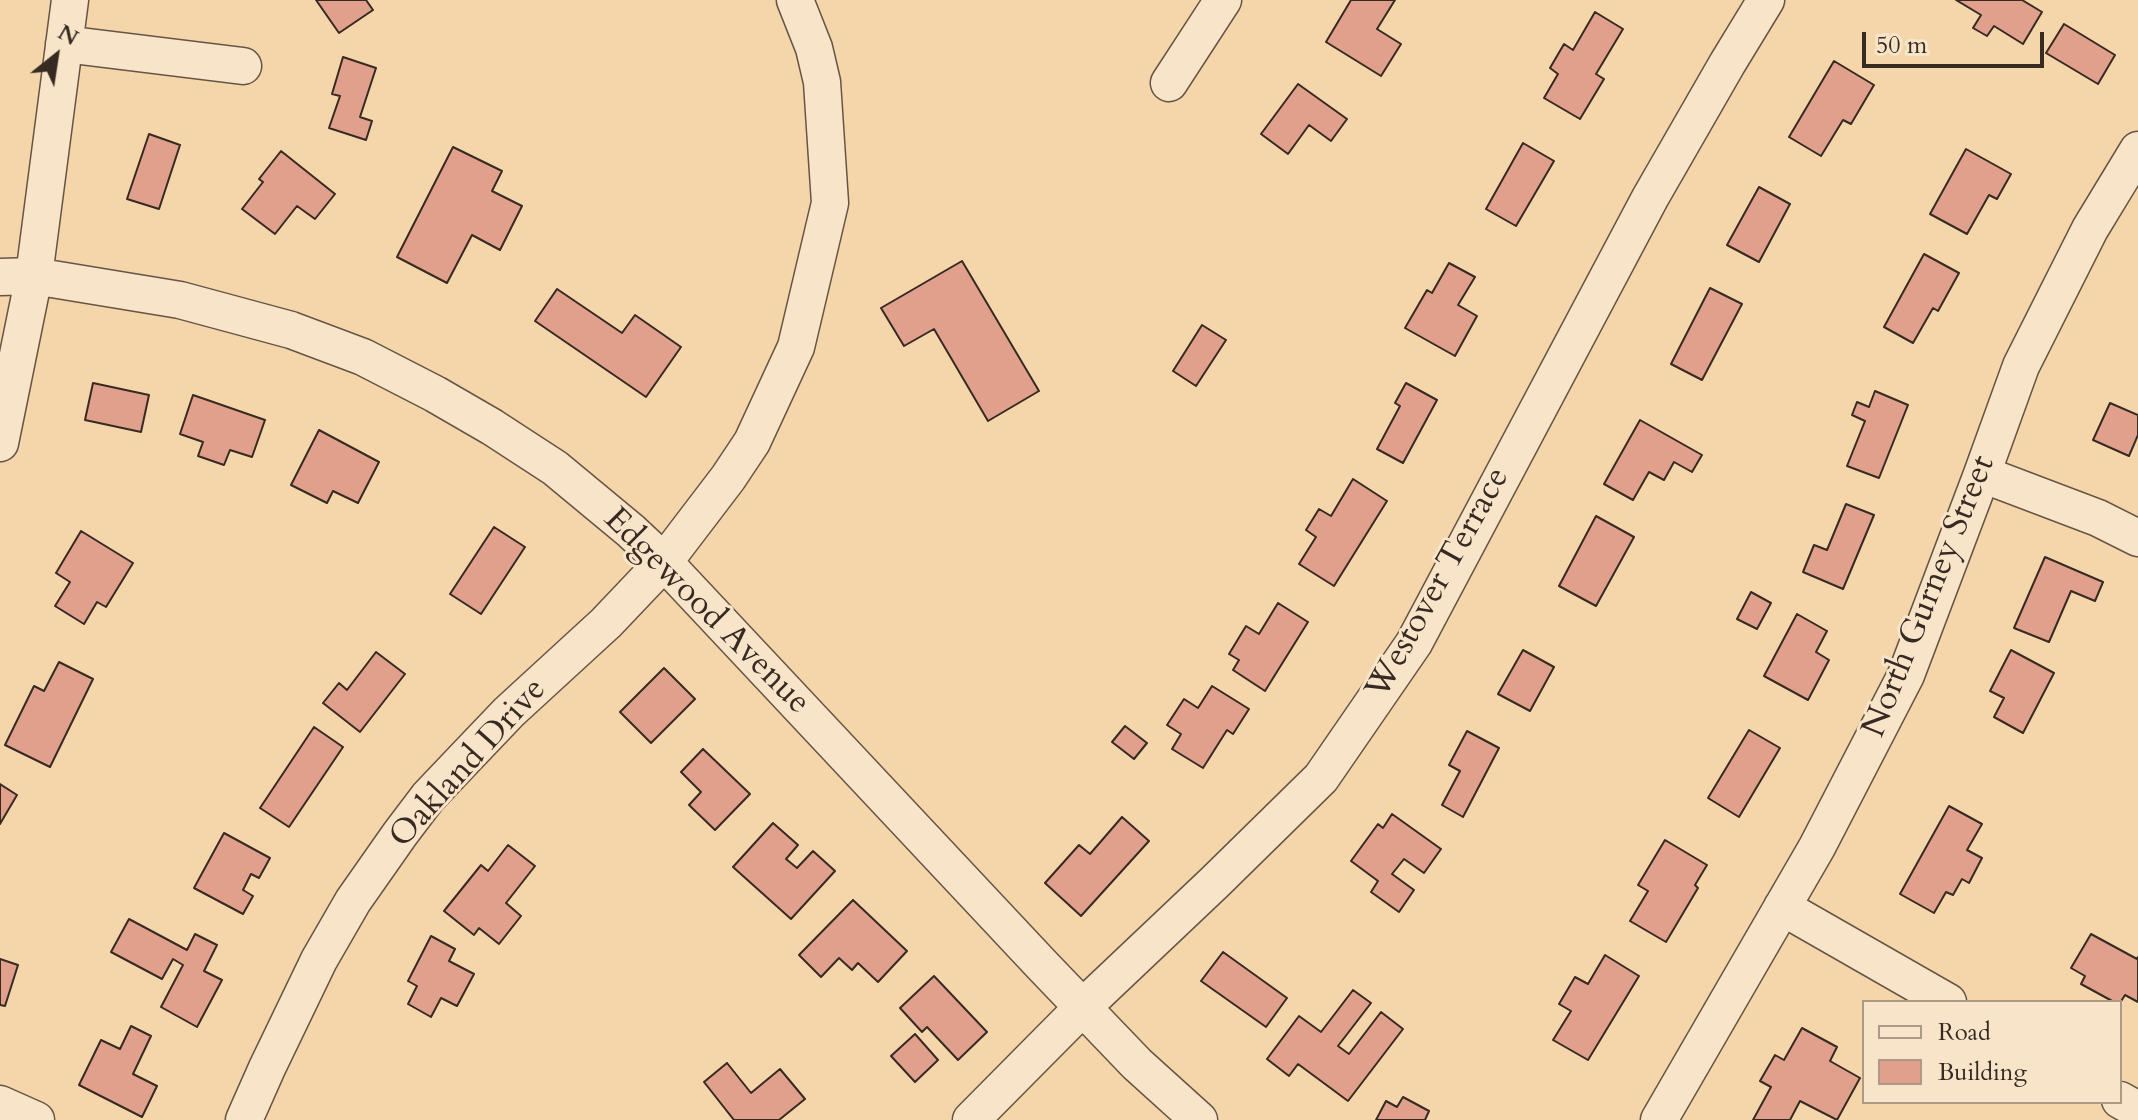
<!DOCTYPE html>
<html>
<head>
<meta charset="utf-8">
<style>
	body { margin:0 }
	#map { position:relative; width:2138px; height:1120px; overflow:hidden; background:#f4d6aa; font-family:Cardo,serif }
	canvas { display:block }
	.legend { position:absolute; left:1862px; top:1000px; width:260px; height:104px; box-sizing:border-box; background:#f8e4c8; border:2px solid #ab9a86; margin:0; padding:10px 14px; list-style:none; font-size:24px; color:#372a23 }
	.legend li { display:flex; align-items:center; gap:16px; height:40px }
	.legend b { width:40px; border:2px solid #ab9a86 }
	.north { position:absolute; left:16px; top:16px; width:80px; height:80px; -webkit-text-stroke:6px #f8e4c8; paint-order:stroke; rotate:30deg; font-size:22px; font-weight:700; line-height:32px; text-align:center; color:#372a23 }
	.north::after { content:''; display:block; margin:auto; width:28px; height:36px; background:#372a23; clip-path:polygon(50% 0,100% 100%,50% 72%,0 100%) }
	.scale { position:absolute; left:1862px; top:32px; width:182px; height:36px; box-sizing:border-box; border:4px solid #372a23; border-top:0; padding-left:10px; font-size:24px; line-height:28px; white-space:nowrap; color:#372a23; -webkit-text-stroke:6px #f8e4c8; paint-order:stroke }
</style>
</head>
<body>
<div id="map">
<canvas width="2138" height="1120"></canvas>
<ul class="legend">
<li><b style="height:10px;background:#f8e4c8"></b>Road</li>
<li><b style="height:22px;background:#e0a08b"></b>Building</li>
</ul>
<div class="north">N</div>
<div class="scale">50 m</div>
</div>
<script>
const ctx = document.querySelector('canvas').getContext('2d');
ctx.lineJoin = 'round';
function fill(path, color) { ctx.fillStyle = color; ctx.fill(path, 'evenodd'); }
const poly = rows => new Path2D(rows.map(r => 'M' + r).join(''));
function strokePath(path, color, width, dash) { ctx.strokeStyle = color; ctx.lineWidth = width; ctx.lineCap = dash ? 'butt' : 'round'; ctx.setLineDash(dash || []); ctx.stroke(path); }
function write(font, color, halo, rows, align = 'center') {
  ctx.font = font + ' Cardo,serif'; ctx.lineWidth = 6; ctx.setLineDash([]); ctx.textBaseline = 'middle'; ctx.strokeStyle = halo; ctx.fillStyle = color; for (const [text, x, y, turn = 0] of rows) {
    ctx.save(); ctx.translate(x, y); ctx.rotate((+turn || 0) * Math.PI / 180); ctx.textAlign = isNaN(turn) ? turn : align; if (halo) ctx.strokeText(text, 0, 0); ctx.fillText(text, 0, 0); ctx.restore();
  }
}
const building = poly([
	[316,0,366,0,373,10,339,33,316,0],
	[1351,0,1395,0,1377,29,1401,44,1381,76,1326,42,1351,0],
	[1956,0,2022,0,2042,12,2023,44,1994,26,1987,36,1973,28,1981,15,1956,0],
	[1595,12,1623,29,1596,74,1604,79,1580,119,1544,98,1558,74,1550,68,1564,44,1573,50,1595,12],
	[2064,24,2115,55,2098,84,2046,53,2064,24],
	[343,57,376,68,360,117,372,121,366,140,329,128,340,96,332,94,343,57],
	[1834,61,1874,85,1851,124,1843,120,1821,156,1789,137,1834,61],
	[1298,84,1347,119,1331,141,1309,125,1288,154,1261,134,1298,84],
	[149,134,180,145,159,209,127,199,149,134],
	[1523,143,1554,161,1516,226,1486,209,1523,143],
	[453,147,502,171,492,191,522,206,500,250,472,235,447,283,397,257,453,147],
	[1966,149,2011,174,1997,199,1989,195,1967,234,1930,214,1966,149],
	[281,151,335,194,315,219,297,206,275,234,242,209,263,182,259,179,281,151],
	[1759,187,1790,204,1759,262,1727,245,1759,187],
	[1924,254,1959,273,1938,311,1933,308,1913,343,1884,327,1924,254],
	[962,261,1039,391,988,421,934,329,904,346,881,308,962,261],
	[1449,263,1475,277,1458,305,1477,316,1455,356,1405,328,1427,290,1432,293,1449,263],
	[1710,288,1742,304,1702,380,1671,364,1710,288],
	[557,289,622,333,635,315,681,347,646,397,535,321,557,289],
	[1202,325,1226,340,1196,386,1173,371,1202,325],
	[93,383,149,395,141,432,85,420,93,383],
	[1406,383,1437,400,1403,463,1377,449,1400,406,1395,403,1406,383],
	[1875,391,1908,405,1879,478,1847,466,1865,421,1852,415,1857,402,1869,407,1875,391],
	[193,395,265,420,252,457,230,450,224,465,198,456,203,442,180,434,193,395],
	[2110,403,2138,415,2138,435,2129,456,2093,440,2110,403],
	[1640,420,1702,455,1692,472,1674,462,1664,480,1649,472,1633,500,1604,484,1640,420],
	[319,430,379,462,358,503,333,491,327,503,291,485,319,430],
	[1353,479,1387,501,1334,586,1299,564,1316,537,1306,530,1319,509,1331,516,1353,479],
	[1846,504,1874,515,1843,589,1803,572,1814,545,1827,550,1846,504],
	[1596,516,1634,537,1596,606,1559,586,1596,516],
	[494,527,525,547,481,614,450,594,494,527],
	[81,531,133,563,106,607,97,602,84,624,55,606,70,582,56,573,81,531],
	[2045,557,2103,582,2095,601,2071,591,2049,642,2014,628,2045,557],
	[1751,592,1771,603,1757,629,1737,619,1751,592],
	[1278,603,1308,622,1265,691,1233,670,1239,660,1229,654,1246,626,1259,634,1278,603],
	[1797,614,1827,631,1816,652,1829,660,1808,700,1764,676,1797,614],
	[1523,650,1554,667,1530,711,1498,694,1523,650],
	[2011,650,2054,673,2023,733,1994,717,2004,698,1990,691,2011,650],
	[376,652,405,674,360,732,323,703,339,683,347,690,376,652],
	[59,662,93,679,50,767,5,745,34,686,44,691,59,662],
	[664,668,695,699,651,743,620,712,664,668],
	[1212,686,1249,709,1233,734,1227,730,1203,768,1172,749,1181,734,1167,725,1184,699,1198,708,1212,686],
	[1125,726,1147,743,1134,759,1112,742,1125,726],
	[314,727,343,747,289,827,260,808,314,727],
	[1749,730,1780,748,1739,817,1708,798,1749,730],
	[1467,731,1499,748,1463,817,1442,805,1460,771,1449,765,1467,731],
	[703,749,750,794,715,830,689,805,701,792,681,772,703,749],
	[0,784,17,795,0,824,0,784],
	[1949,806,1982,824,1967,850,1982,858,1969,883,1962,879,1953,895,1946,892,1934,913,1900,894,1949,806],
	[1392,814,1441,849,1424,873,1404,859,1392,874,1414,890,1399,912,1371,892,1378,881,1351,861,1378,824,1383,828,1392,814],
	[1122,817,1149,841,1081,916,1045,883,1079,845,1090,854,1122,817],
	[773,823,798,845,786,859,797,868,813,851,835,871,791,919,733,867,773,823],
	[224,833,270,858,259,878,251,874,243,890,253,896,243,914,194,888,224,833],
	[1665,840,1707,865,1695,885,1698,888,1666,942,1630,921,1648,891,1638,885,1665,840],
	[508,845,535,866,506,903,521,916,499,944,479,928,474,935,444,911,481,865,488,871,508,845],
	[853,900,907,951,878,982,858,963,852,970,839,958,821,977,799,955,853,900],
	[129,919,187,950,195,934,217,945,204,971,222,980,197,1027,161,1007,183,965,173,959,162,979,111,952,129,919],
	[2091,934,2137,959,2138,957,2138,1002,2125,995,2120,1003,2114,1002,2081,984,2085,976,2071,968,2091,934],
	[431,936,455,949,449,961,474,974,457,1006,441,998,431,1017,408,1004,417,986,408,981,431,936],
	[1223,952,1287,998,1266,1027,1201,981,1223,952],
	[1605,955,1639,976,1588,1060,1553,1040,1571,1011,1559,1004,1575,977,1588,984,1605,955],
	[0,959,18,965,5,1006,0,1005,0,959],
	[934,976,987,1032,958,1060,927,1027,922,1032,900,1008,934,976],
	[1353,990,1371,1003,1338,1046,1349,1054,1381,1012,1403,1029,1348,1101,1298,1064,1289,1076,1267,1059,1299,1016,1321,1032,1353,990],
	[131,1026,151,1036,133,1074,157,1086,142,1117,79,1085,101,1040,120,1049,131,1026],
	[1802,1028,1837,1047,1830,1061,1860,1078,1837,1120,1800,1101,1790,1120,1753,1120,1771,1087,1760,1081,1775,1055,1784,1060,1802,1028],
	[915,1034,938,1060,915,1082,891,1056,915,1034],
	[727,1063,751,1093,780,1069,805,1099,779,1120,734,1120,704,1082,727,1063],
	[1403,1097,1429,1111,1425,1120,1376,1120,1386,1101,1397,1107,1403,1097]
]);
fill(building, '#e0a08b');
strokePath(building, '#372a23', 2);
const minor = poly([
	[64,44,243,66],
	[1169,83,1223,0],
	[0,277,34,276,180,300,291,330,363,357,435,394,492,427,555,468,631,531,664,562,1042,965,1137,1064,1199,1120],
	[0,443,34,276,70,0],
	[1982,474,2098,518,2138,538],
	[1782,907,1948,1002],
	[2120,1100,2138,1110],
	[0,1104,36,1120],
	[244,1120,267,1068,319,960,353,901,400,834,428,797,467,756,509,712,606,623,664,562,728,478,752,442,796,347,830,203,822,82,814,48,795,0],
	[971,1120,1083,1007,1215,882,1321,778,1414,643,1650,198,1727,64,1766,0],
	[1659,1120,1817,847,1906,675,1982,474,2021,366,2090,229,2138,150]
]);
strokePath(minor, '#665545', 39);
strokePath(minor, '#f8e4c8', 36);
write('34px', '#372a23', '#f8e4c8', [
	["Westover Terrace",1439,584,-61],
	["North Gurney Street",1930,597,-68],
	["Edgewood Avenue",706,612,45],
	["Oakland Drive",469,764,-48]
]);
</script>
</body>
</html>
